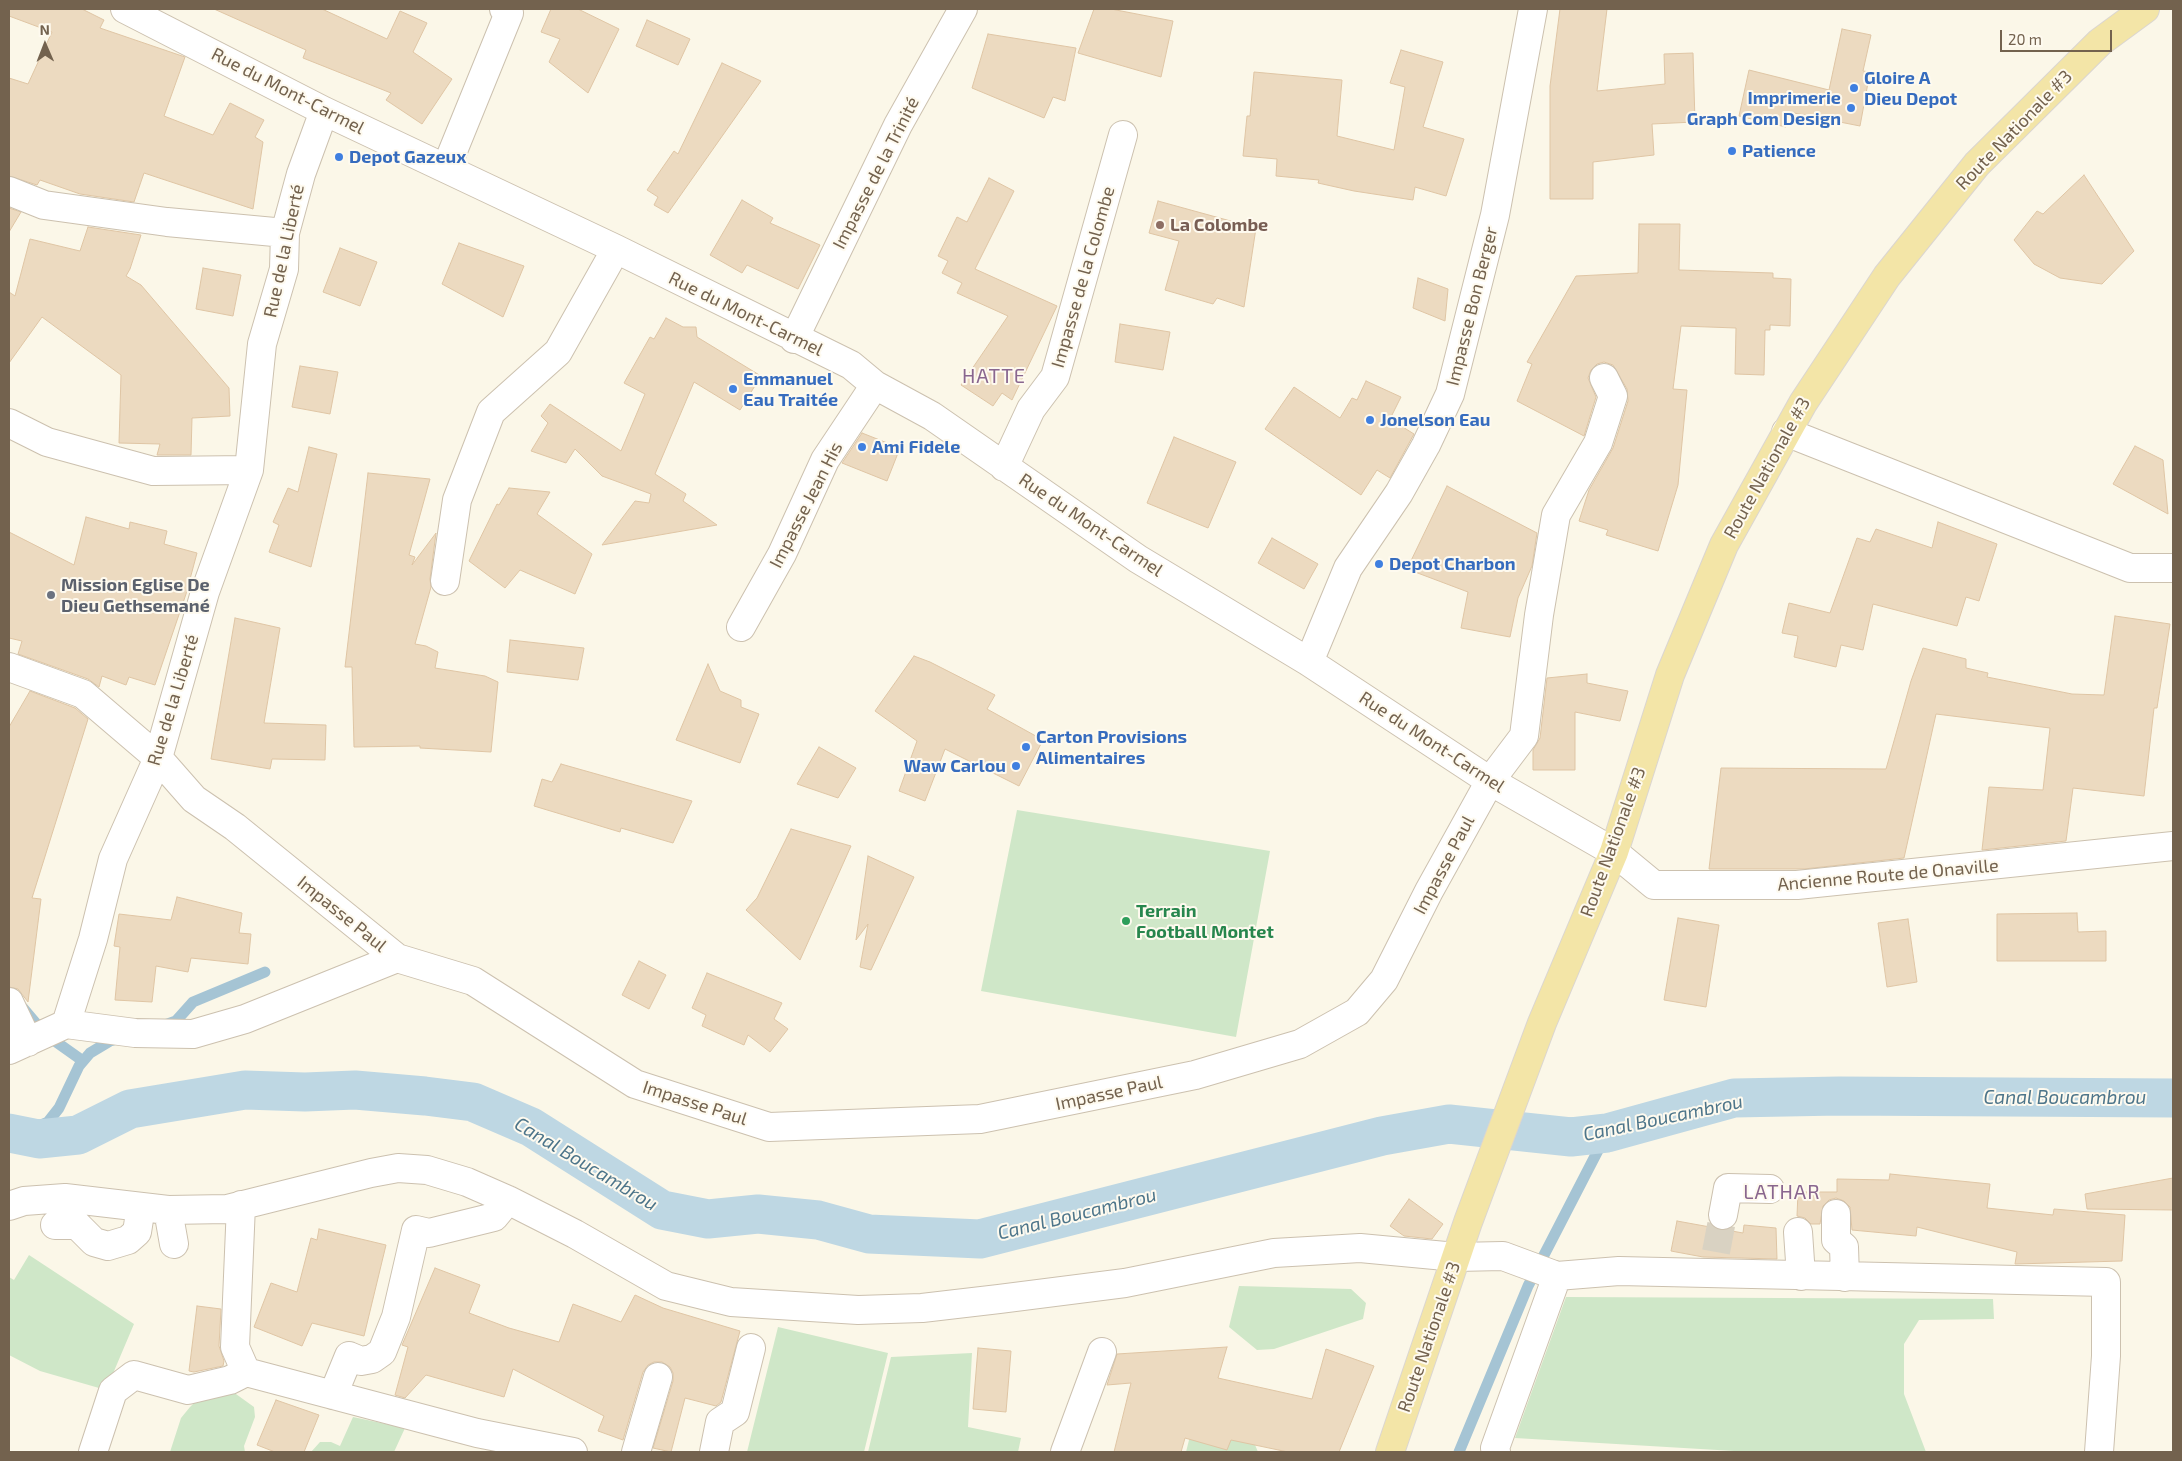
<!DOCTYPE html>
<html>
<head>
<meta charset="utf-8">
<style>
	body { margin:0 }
	#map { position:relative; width:2182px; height:1461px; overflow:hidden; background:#fbf7e8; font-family:"Exo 2",sans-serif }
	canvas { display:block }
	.frame { position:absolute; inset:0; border:10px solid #73624e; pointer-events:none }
	.north { position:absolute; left:20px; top:20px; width:50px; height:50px; -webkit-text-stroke:4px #fefaef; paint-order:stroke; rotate:359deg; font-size:14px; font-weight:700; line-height:20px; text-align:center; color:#73624e }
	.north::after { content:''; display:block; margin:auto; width:18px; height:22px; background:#73624e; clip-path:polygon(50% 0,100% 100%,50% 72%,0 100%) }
	.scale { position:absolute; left:2000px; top:30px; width:112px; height:22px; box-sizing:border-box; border:2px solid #73624e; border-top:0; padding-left:6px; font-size:15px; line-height:18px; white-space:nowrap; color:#73624e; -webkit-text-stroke:4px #fefaef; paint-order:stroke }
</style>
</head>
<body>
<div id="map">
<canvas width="2182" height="1461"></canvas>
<div class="frame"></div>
<div class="north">N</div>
<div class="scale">20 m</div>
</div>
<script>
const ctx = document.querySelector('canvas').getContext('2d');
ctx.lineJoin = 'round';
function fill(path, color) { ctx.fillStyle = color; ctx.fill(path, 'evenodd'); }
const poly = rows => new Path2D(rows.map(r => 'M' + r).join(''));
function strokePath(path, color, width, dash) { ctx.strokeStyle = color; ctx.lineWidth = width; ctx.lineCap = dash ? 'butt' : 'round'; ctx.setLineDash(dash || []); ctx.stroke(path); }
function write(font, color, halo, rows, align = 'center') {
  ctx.font = font + ' "Exo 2",sans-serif'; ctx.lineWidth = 4; ctx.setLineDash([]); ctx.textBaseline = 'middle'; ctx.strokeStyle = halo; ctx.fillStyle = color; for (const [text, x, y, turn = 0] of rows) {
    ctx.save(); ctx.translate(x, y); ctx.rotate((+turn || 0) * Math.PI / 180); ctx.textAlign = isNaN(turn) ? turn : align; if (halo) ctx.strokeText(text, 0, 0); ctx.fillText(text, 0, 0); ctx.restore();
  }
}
fill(poly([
	[1017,810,1270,851,1236,1037,981,991],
	[29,1255,134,1324,106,1390,40,1371,9,1355,9,1277,14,1280],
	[1239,1286,1351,1289,1366,1303,1363,1319,1274,1349,1257,1350,1229,1327],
	[1566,1297,1993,1299,1994,1319,1919,1320,1904,1344,1904,1394,1926,1452,1751,1452,1515,1438],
	[778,1327,888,1353,864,1452,747,1452],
	[972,1353,968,1427,1021,1438,1018,1452,868,1452,891,1357],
	[229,1389,254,1407,255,1417,244,1446,245,1452,170,1452,181,1418,190,1407,199,1398],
	[353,1417,405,1428,394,1452,311,1452,320,1442,331,1442,340,1446],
	[1225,1433,1253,1440,1258,1452,1186,1452,1190,1436]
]), '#cfe7c8');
strokePath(poly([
	[23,1008,45,1034,83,1061],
	[165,1025,176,1021,193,1002,265,972],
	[16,1135,48,1122,59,1108,79,1066,90,1053,110,1041,120,1038],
	[1459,1452,1528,1286,1607,1133]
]), '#a5c4d4', 11);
strokePath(poly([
	[9,1133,39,1139,78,1135,130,1109,245,1090,305,1092,355,1090,425,1096,473,1102,531,1127,662,1210,708,1219,758,1214,818,1220,869,1234,980,1239,1382,1136,1449,1124,1571,1137,1607,1133,1734,1098,1839,1096,2173,1098]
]), '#bed7e3', 39);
const building = poly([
	[9,9,82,9,104,20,100,28,185,57,164,116,213,135,230,103,264,120,255,137,263,142,253,209,144,173,134,202,80,194,40,180,37,185,9,176,9,78,28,84,52,32,9,16,9,9],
	[214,9,322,9,387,39,400,11,427,23,413,52,452,79,422,124,386,100,391,93,303,58,306,50,214,9],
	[551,9,578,9,619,29,588,93,549,62,560,39,541,32,551,9],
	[1094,9,1111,9,1173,21,1161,77,1078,53,1094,9],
	[1560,9,1607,9,1597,91,1665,84,1664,54,1693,53,1695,122,1652,124,1654,155,1593,162,1593,199,1550,199,1550,86,1560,9],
	[647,20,690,39,678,65,636,46,647,20],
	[1842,29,1871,35,1863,71,1870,72,1860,126,1789,112,1786,127,1739,116,1749,70,1829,90,1842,29],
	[988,34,1076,48,1065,101,1053,97,1044,118,972,88,988,34],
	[1401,50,1443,62,1423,127,1464,139,1446,196,1415,187,1413,200,1354,191,1318,183,1319,180,1276,176,1277,159,1243,156,1247,116,1250,116,1254,72,1342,80,1337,136,1394,150,1405,87,1390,83,1401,50],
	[722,63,761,81,668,213,654,205,658,197,647,190,674,151,678,154,722,63],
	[2084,175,2134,251,2102,284,2060,278,2034,264,2014,240,2037,211,2043,214,2084,175],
	[989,178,1014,191,975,269,1057,306,1012,400,1002,393,993,406,961,385,1008,316,957,293,962,283,942,273,948,261,938,256,957,217,967,222,989,178],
	[742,200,773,218,770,223,820,245,798,289,747,265,742,273,710,255,742,200],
	[1158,201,1256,228,1244,307,1217,298,1213,304,1165,290,1179,241,1149,233,1158,201],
	[9,208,21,212,9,232,9,208],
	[1639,224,1680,224,1679,270,1773,273,1773,278,1791,279,1790,326,1770,325,1770,330,1765,330,1764,375,1735,374,1736,328,1681,326,1673,389,1687,390,1678,485,1658,551,1606,535,1608,530,1579,521,1589,490,1613,448,1628,401,1627,389,1613,365,1604,362,1597,364,1591,370,1588,378,1596,397,1584,436,1517,401,1532,364,1527,362,1576,276,1638,273,1639,224],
	[88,227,141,235,130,269,126,276,141,285,229,388,230,416,192,418,191,455,157,455,160,444,119,443,121,375,42,317,9,363,9,292,15,296,30,239,80,251,88,227],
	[459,243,524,266,503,317,442,284,459,243],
	[340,248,377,262,360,306,323,292,340,248],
	[203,268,241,275,233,316,196,309,203,268],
	[1418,278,1448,289,1445,321,1413,308,1418,278],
	[666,318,683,327,696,327,697,337,761,376,740,410,694,382,655,474,686,494,683,501,717,525,602,545,635,501,649,503,651,494,602,476,575,449,566,463,531,451,548,423,541,416,550,404,621,451,645,394,624,383,650,337,654,339,666,318],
	[1120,324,1170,332,1163,370,1115,362,1120,324],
	[300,366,338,372,330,414,292,407,300,366],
	[1366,381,1401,397,1390,419,1414,434,1390,478,1377,470,1361,495,1265,429,1294,387,1340,418,1352,398,1357,400,1366,381],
	[862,433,900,448,887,481,842,463,862,433],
	[1174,437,1236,462,1208,528,1147,503,1174,437],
	[2135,446,2163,460,2168,514,2113,484,2135,446],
	[309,447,337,454,311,567,269,552,279,525,273,522,288,488,298,492,309,447],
	[368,473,430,479,409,555,415,557,412,565,436,533,430,579,431,587,415,644,426,646,438,652,435,668,485,676,498,682,491,752,420,748,420,746,354,747,352,667,345,667,368,473],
	[1447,486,1537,533,1532,566,1518,598,1510,637,1461,628,1468,592,1407,569,1447,486],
	[509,488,550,492,537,514,592,554,575,594,520,570,505,588,469,561,497,504,499,505,509,488],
	[86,517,129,529,130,522,167,531,164,544,197,553,186,594,155,685,129,677,126,685,102,676,99,687,88,679,18,654,22,641,9,638,9,532,74,565,86,517],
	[1938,522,1997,544,1979,601,1966,597,1957,626,1873,604,1863,650,1841,645,1836,667,1794,657,1798,636,1782,633,1789,603,1830,613,1857,538,1870,542,1876,529,1932,548,1938,522],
	[1272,538,1318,564,1304,589,1258,563,1272,538],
	[2115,616,2170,624,2157,708,2154,708,2144,796,2073,788,2066,841,1982,850,1989,787,2043,790,2050,728,1936,714,1904,858,1804,869,1709,869,1721,768,1886,769,1911,681,1923,648,1966,659,1966,668,1988,673,1987,677,2072,694,2104,695,2115,616],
	[235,618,280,628,264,723,326,725,325,760,272,759,270,769,211,759,235,618],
	[510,640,584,648,578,680,507,672,510,640],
	[914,656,930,662,995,695,987,709,1043,740,1019,786,945,749,925,801,899,791,917,741,875,711,914,656],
	[708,664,720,691,741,700,741,707,759,714,740,763,676,740,708,664],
	[1587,674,1587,683,1628,691,1620,721,1575,712,1575,770,1533,770,1533,750,1540,738,1547,678,1587,674],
	[30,691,75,708,88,719,32,898,41,899,28,1002,18,989,9,987,9,727,30,691],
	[819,747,856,768,838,798,797,784,819,747],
	[561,764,692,801,673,843,621,828,620,832,534,806,542,779,552,782,561,764],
	[791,829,851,846,800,960,746,910,757,898,791,829],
	[868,856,914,877,871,970,860,967,868,924,856,940,868,856],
	[177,897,242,913,239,933,251,934,248,964,191,958,188,972,156,966,152,1002,115,1000,120,947,114,946,119,914,171,920,177,897],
	[2077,913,2078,932,2106,931,2106,961,1997,961,1997,914,2077,913],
	[1678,918,1719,925,1706,1007,1664,1000,1678,918],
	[1908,919,1917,982,1887,987,1878,923,1908,919],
	[639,961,666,975,649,1009,622,995,639,961],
	[707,973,782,1003,774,1019,788,1029,770,1052,748,1035,744,1045,702,1026,706,1015,692,1008,707,973],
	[1890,1174,1990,1184,1987,1208,2053,1215,2054,1209,2125,1215,2122,1261,2015,1264,2017,1252,1917,1227,1916,1236,1852,1230,1850,1207,1844,1201,1836,1198,1829,1200,1823,1206,1820,1224,1811,1224,1805,1218,1797,1216,1798,1192,1837,1192,1837,1179,1889,1180,1890,1174],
	[2173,1178,2173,1210,2087,1209,2085,1194,2173,1178],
	[1409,1199,1443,1224,1432,1239,1404,1236,1390,1226,1409,1199],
	[1677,1221,1743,1233,1744,1225,1776,1228,1777,1259,1703,1257,1671,1251,1677,1221],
	[319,1229,386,1245,364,1336,312,1323,302,1346,254,1327,271,1283,297,1292,311,1238,317,1240,319,1229],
	[435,1268,480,1285,469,1313,509,1328,559,1342,573,1304,621,1322,635,1295,663,1308,740,1331,721,1402,716,1406,685,1398,671,1452,653,1448,673,1381,673,1373,670,1367,662,1362,654,1362,648,1365,643,1372,623,1440,598,1431,604,1416,513,1369,504,1397,426,1375,405,1398,395,1395,408,1347,402,1345,435,1268],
	[197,1306,221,1309,219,1346,224,1361,223,1366,194,1372,189,1371,197,1306],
	[1227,1347,1218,1378,1312,1399,1326,1349,1374,1366,1339,1452,1288,1452,1231,1440,1227,1450,1185,1438,1181,1452,1114,1452,1131,1383,1107,1385,1117,1354,1227,1347],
	[978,1348,1011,1351,1006,1412,973,1409,978,1348],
	[276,1400,319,1415,304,1452,275,1452,257,1445,276,1400]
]);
fill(building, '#ecdac0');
strokePath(building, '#dfc5a4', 1);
strokePath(poly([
	[1716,1252,1723,1215]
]), '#d9d2c2', 28, [28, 14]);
const minor = poly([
	[125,9,324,111,616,249,851,365,875,385,932,416,1138,559,1309,662,1490,781,1614,852,1654,885,1797,885,2173,846],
	[446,168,509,13,504,9],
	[9,191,44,205,167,222,285,233],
	[794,339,898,125,963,9],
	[9,423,47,442,153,471,249,470],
	[1786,432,2130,568,2173,568],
	[1004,467,1031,409,1055,377,1123,135],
	[445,581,457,500,491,412,558,352,616,249],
	[741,627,782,554,825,460,875,385],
	[1309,662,1348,568,1399,493,1426,445,1450,394,1495,215,1533,9],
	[9,667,83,694,158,758,194,799,235,827,397,958,473,981,635,1084,769,1127,980,1119,1195,1075,1300,1044,1357,1012,1384,980,1429,891,1490,781,1524,736,1539,615,1556,515,1598,443,1613,396,1604,378],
	[9,1002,28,1042],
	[66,1024,93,939,113,859,158,758,205,592,249,470,262,344,284,269,285,233,301,174,324,111],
	[9,1050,66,1024,135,1033,193,1034,245,1019,397,958],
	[9,1206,24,1201,65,1198,168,1210,227,1209,371,1173,398,1168,427,1170,467,1182,508,1200,575,1234,666,1286,731,1302,858,1310,922,1308,999,1299,1125,1283,1274,1253,1360,1248,1456,1257,1503,1256,1557,1276,1619,1271,2106,1282,2106,1356,2099,1452],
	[168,1210,174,1244],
	[1836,1214,1836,1240,1844,1247,1845,1277],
	[1723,1215,1728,1188,1770,1189],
	[55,1225,77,1225,94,1242,108,1246,128,1240,137,1232,141,1207],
	[1798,1232,1801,1276],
	[246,1372,477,1433,573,1452],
	[333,1395,349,1356,361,1361,372,1359,382,1352,396,1317,416,1230,429,1233,494,1217,508,1200],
	[93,1452,113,1391,134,1375,188,1390,230,1380,246,1372,235,1347,241,1205],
	[636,1452,658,1377],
	[714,1452,720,1422,735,1412,751,1348],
	[1065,1452,1102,1352],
	[1496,1452,1495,1448,1557,1276]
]);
const major = poly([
	[1390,1452,1468,1222,1542,1023,1614,852,1670,675,1724,545,1803,403,1887,276,1977,164,2100,42,2145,9]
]);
strokePath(minor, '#ccc1af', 30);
strokePath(major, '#dbd6d1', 30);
strokePath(minor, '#fff', 28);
strokePath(major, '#f3e5a7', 28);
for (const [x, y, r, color] of [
	[1854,88,5,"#3f7fe0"],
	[1851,108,5,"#3f7fe0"],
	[1732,151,5,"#3f7fe0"],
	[339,157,5,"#3f7fe0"],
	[1160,225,5,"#8d6e63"],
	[733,389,5,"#3f7fe0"],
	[1370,420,5,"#3f7fe0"],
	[862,447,5,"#3f7fe0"],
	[1379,564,5,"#3f7fe0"],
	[51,595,5,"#6b7280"],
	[1026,747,5,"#3f7fe0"],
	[1016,766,5,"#3f7fe0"],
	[1126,921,5,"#2e9e5b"]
]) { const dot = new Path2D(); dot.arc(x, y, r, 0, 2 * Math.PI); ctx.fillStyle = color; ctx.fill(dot); strokePath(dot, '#fefaef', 2); }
write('bold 18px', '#366cbe', '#fefaef', [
	["Gloire A",1864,78],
	["Dieu Depot",1864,99],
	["Imprimerie",1841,98,"right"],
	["Graph Com Design",1841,119,"right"],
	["Patience",1742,151],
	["Depot Gazeux",349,157],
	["Emmanuel",743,379],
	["Eau Traitée",743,400],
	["Jonelson Eau",1380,420],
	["Ami Fidele",872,447],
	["Depot Charbon",1389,564],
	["Carton Provisions",1036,737],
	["Alimentaires",1036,758],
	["Waw Carlou",1006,766,"right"]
], 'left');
write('18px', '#73624e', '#fefaef', [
	["Rue du Mont-Carmel",288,91,27],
	["Route Nationale #3",2014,130,-46],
	["Impasse de la Trinité",876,173,-63],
	["Rue de la Liberté",284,251,-78],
	["Impasse de la Colombe",1083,277,-74],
	["Impasse Bon Berger",1472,306,-76],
	["Rue du Mont-Carmel",746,314,26],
	["Route Nationale #3",1767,468,-61],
	["Impasse Jean His",806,505,-63],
	["Rue du Mont-Carmel",1091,525,34],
	["Rue de la Liberté",173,700,-73],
	["Rue du Mont-Carmel",1432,742,33],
	["Route Nationale #3",1613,842,-70],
	["Impasse Paul",1444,865,-62],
	["Ancienne Route de Onaville",1888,875,-5],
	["Impasse Paul",342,914,39],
	["Impasse Paul",1109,1093,-12],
	["Impasse Paul",695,1103,18],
	["Route Nationale #3",1429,1337,-71]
]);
write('bold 18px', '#785e54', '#fefaef', [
	["La Colombe",1170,225]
], 'left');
write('bold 18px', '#5b616d', '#fefaef', [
	["Mission Eglise De",61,585],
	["Dieu Gethsemané",61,606]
], 'left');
write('bold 18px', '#27864d', '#fefaef', [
	["Terrain",1136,911],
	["Football Montet",1136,932]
], 'left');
write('italic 19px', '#4d758a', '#fefaef', [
	["Canal Boucambrou",2065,1098],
	["Canal Boucambrou",1663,1118,-12],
	["Canal Boucambrou",586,1164,31],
	["Canal Boucambrou",1077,1214,-14]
]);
ctx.letterSpacing = '1px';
write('20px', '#89668f', '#fefaef', [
	["HATTE",994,376],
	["LATHAR",1782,1192]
]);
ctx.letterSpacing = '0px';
</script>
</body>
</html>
